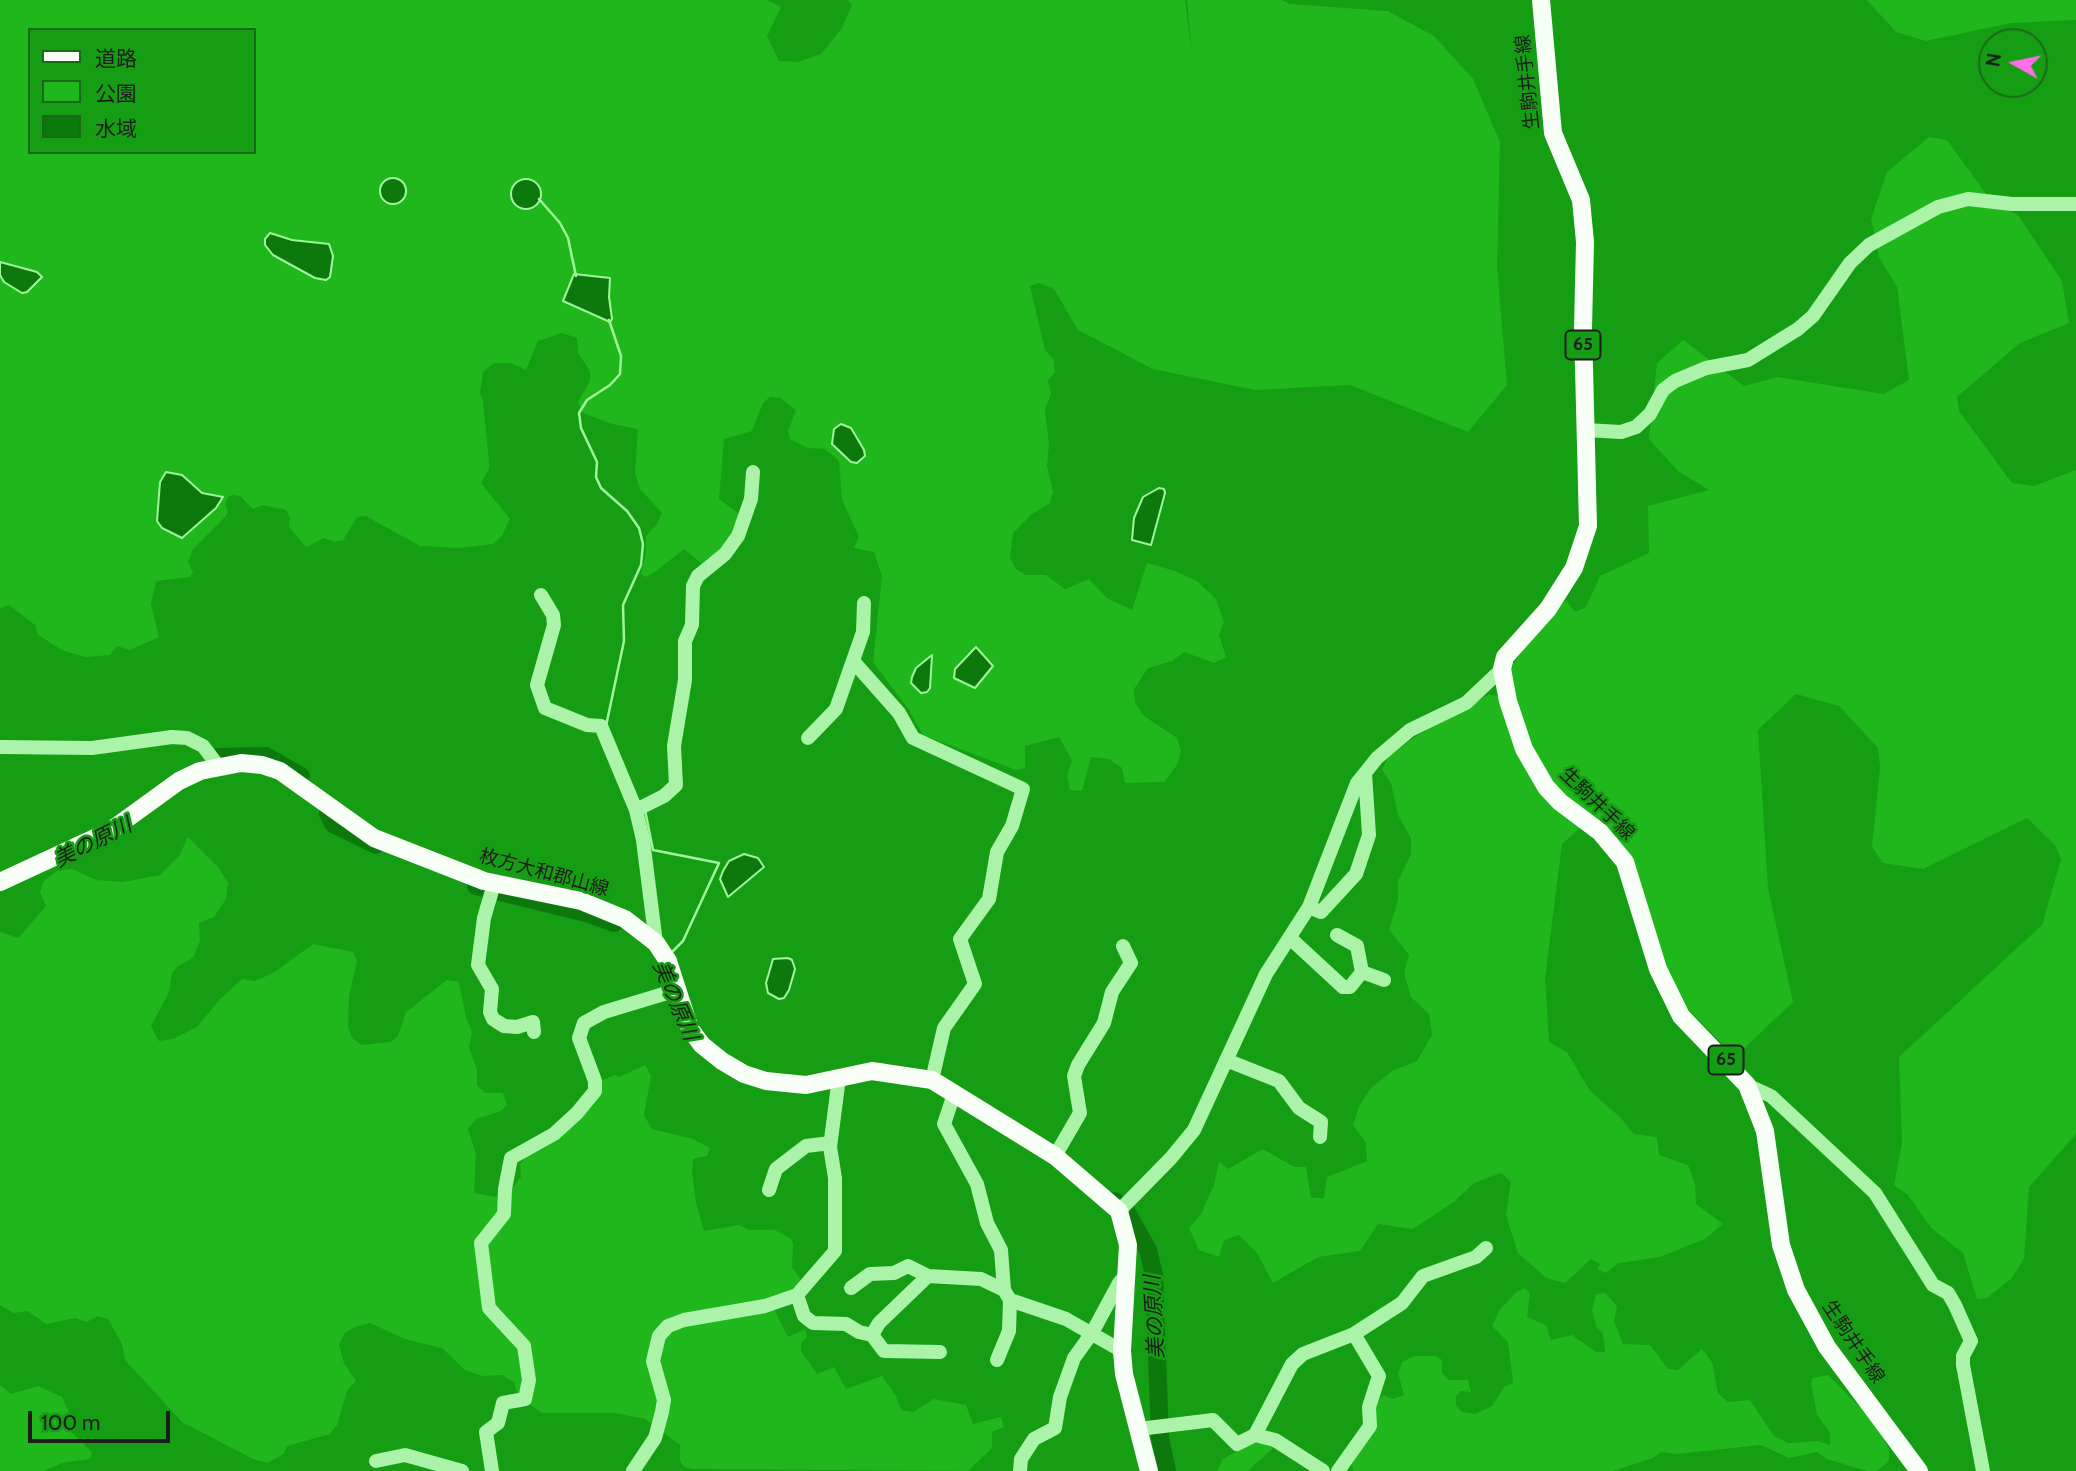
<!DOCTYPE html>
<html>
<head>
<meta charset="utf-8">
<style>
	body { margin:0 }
	#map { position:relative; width:2076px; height:1471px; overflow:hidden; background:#159d14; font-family:Cabin,"Noto Sans JP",sans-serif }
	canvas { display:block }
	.legend { position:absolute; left:28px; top:28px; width:228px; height:126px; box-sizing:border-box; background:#159d14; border:2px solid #186a18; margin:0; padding:9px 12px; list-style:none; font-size:21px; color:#1d1d1d }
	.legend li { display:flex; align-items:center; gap:14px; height:35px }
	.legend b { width:35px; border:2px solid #186a18 }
	.north { position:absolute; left:1978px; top:28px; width:70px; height:70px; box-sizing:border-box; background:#159d14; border:2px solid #186a18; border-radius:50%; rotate:279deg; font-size:19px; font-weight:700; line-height:28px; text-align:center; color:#1d1d1d }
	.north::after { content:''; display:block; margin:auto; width:24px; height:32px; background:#ff6deb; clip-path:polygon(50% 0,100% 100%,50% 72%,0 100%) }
	.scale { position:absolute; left:28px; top:1411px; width:142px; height:32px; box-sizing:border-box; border:4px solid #1d1d1d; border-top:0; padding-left:9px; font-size:21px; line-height:24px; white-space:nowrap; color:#1d1d1d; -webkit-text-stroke:5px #159d14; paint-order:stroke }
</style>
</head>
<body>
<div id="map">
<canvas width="2076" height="1471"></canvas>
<ul class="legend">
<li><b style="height:9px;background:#f7fff7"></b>道路</li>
<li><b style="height:19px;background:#1fb71c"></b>公園</li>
<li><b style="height:19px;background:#0d790d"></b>水域</li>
</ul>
<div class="north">N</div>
<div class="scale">100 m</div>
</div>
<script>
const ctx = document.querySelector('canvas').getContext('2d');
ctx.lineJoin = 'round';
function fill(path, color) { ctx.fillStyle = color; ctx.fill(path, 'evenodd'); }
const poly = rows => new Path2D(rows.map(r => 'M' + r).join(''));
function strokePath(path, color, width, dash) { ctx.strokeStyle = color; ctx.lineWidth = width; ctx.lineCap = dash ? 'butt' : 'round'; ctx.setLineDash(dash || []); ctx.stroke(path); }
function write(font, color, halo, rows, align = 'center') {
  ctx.font = font + ' Cabin,"Noto Sans JP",sans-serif'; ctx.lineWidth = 5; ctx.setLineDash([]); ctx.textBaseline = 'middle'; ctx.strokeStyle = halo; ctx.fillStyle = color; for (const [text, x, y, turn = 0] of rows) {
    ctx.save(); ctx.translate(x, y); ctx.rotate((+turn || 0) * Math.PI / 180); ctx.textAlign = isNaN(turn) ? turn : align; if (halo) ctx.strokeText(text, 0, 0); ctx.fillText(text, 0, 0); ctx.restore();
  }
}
fill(poly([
	[0,0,767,0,781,7,767,36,779,61,797,62,821,54,842,28,852,5,847,0,1185,0,1192,55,1187,0,1282,0,1289,4,1388,11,1434,36,1473,79,1500,142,1497,266,1507,385,1468,432,1350,385,1255,390,1153,369,1078,330,1054,289,1039,283,1030,286,1045,350,1054,360,1055,372,1048,381,1051,394,1045,409,1049,444,1047,466,1053,492,1049,504,1032,514,1013,533,1010,558,1016,569,1026,575,1046,575,1065,589,1089,579,1107,598,1132,610,1147,563,1175,571,1197,581,1216,599,1224,622,1219,635,1226,657,1214,663,1184,652,1172,661,1148,668,1134,689,1135,703,1144,716,1177,738,1181,751,1177,765,1164,782,1125,783,1122,768,1109,759,1091,757,1082,791,1070,790,1067,776,1072,760,1059,737,1025,746,1025,768,1016,770,923,735,909,710,873,662,882,576,874,552,854,548,859,537,842,500,839,461,825,449,808,448,790,439,788,431,796,410,780,398,770,397,763,403,752,431,724,439,719,499,742,516,731,536,717,552,701,563,684,549,655,572,646,577,641,574,646,553,646,536,657,524,662,513,640,489,635,473,638,429,612,424,583,413,578,402,590,381,590,371,578,353,577,338,562,333,538,341,526,370,511,363,494,363,483,372,480,393,483,401,489,461,489,469,481,483,510,519,502,536,493,544,458,548,420,546,366,516,357,517,343,540,335,542,324,538,306,547,289,527,290,518,286,510,263,505,253,509,240,496,233,495,228,497,225,505,228,512,224,518,193,549,188,562,193,572,190,577,156,581,151,604,159,637,130,650,117,646,110,655,85,657,62,650,38,635,35,625,9,605,0,608],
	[30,30,254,30,254,152,30,152],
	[1867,0,2076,0,2076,20,2011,23,1926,41,1896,32],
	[1929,137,1947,140,1992,202,2018,215,2062,281,2069,323,2020,343,1957,397,1959,411,2012,483,2034,486,2076,470,2076,1134,2029,1187,2024,1258,2012,1278,1987,1298,1977,1299,1963,1253,1931,1228,1908,1195,1894,1185,1902,1143,1899,1057,2042,925,2061,859,2055,845,2027,818,1923,869,1883,863,1872,847,1880,767,1878,748,1839,706,1796,694,1758,730,1768,888,1793,1002,1735,1057,1681,1002,1649,922,1629,855,1610,829,1588,821,1562,844,1545,978,1549,1042,1567,1052,1590,1091,1620,1117,1634,1134,1657,1137,1659,1155,1688,1165,1695,1184,1696,1204,1723,1224,1705,1239,1660,1257,1619,1263,1606,1273,1597,1269,1600,1264,1591,1259,1565,1283,1546,1278,1518,1253,1506,1215,1511,1182,1501,1173,1474,1183,1454,1202,1413,1229,1378,1224,1360,1251,1318,1257,1273,1283,1257,1253,1239,1235,1224,1240,1219,1257,1199,1250,1189,1228,1201,1214,1214,1185,1219,1161,1228,1169,1263,1149,1294,1167,1306,1167,1311,1198,1324,1198,1327,1177,1367,1161,1366,1143,1353,1125,1359,1106,1371,1088,1392,1071,1417,1061,1432,1035,1429,1014,1411,997,1404,973,1409,955,1389,930,1398,900,1398,881,1411,854,1411,838,1398,815,1391,783,1382,770,1388,757,1419,734,1488,695,1500,696,1514,663,1541,623,1566,600,1575,612,1586,607,1600,576,1649,553,1648,506,1709,490,1678,471,1649,439,1657,363,1683,340,1744,386,1777,377,1884,394,1909,380,1897,287,1879,257,1871,219,1887,172],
	[188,837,218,867,228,883,226,899,214,917,199,923,200,941,193,958,178,966,172,973,169,992,151,1026,159,1041,173,1039,197,1027,219,1000,242,979,255,981,273,973,313,944,353,952,357,961,349,996,348,1028,353,1039,362,1045,391,1042,398,1036,406,1012,447,980,459,982,466,1017,472,1032,469,1048,477,1069,477,1085,485,1093,503,1093,507,1105,501,1111,476,1119,468,1129,476,1154,474,1193,496,1197,512,1188,521,1177,520,1164,528,1154,600,1081,615,1075,619,1077,645,1065,651,1076,644,1115,652,1129,693,1139,710,1148,707,1156,693,1159,692,1171,696,1203,704,1231,739,1225,749,1230,775,1230,790,1238,793,1243,792,1267,801,1280,795,1291,774,1309,788,1337,805,1329,807,1337,801,1343,801,1351,817,1374,834,1367,846,1389,882,1376,896,1396,901,1410,913,1412,934,1399,966,1405,973,1424,1001,1417,1004,1427,992,1432,992,1448,968,1471,691,1469,683,1466,680,1460,680,1445,645,1419,614,1413,542,1413,518,1396,514,1382,502,1375,482,1376,465,1370,442,1348,405,1339,370,1323,355,1327,345,1333,339,1344,344,1363,356,1381,347,1391,337,1425,330,1434,287,1446,284,1454,267,1463,253,1459,182,1422,125,1360,122,1344,108,1319,97,1316,87,1322,75,1318,46,1324,28,1311,14,1313,3,1307,0,1305,0,932,18,938,46,906,40,892,43,882,58,870,73,869,96,880,123,882,160,875,179,856],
	[1525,1288,1530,1294,1527,1317,1546,1325,1551,1340,1572,1335,1596,1352,1605,1352,1603,1334,1596,1326,1592,1310,1596,1294,1605,1293,1617,1306,1614,1321,1623,1344,1650,1345,1668,1369,1678,1370,1702,1349,1712,1362,1718,1393,1728,1402,1750,1400,1774,1436,1788,1443,1818,1441,1830,1445,1830,1432,1817,1415,1811,1383,1813,1378,1828,1375,1871,1418,1889,1449,1889,1461,1877,1471,1867,1471,1827,1459,1817,1452,1789,1458,1761,1445,1677,1454,1661,1452,1653,1458,1613,1471,1353,1471,1351,1457,1377,1400,1384,1395,1392,1399,1404,1395,1398,1373,1402,1362,1414,1356,1436,1356,1442,1360,1442,1373,1449,1380,1468,1380,1471,1392,1461,1391,1456,1397,1456,1405,1462,1412,1475,1414,1492,1406,1504,1387,1513,1383,1508,1342,1492,1326,1499,1311,1516,1292],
	[0,1385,11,1394,38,1386,62,1397,69,1412,66,1427,92,1452,90,1459,62,1463,44,1471,0,1471],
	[1256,1440,1275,1446,1248,1471,1217,1471,1223,1459]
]), '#1fb71c');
const water = poly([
	'380 191a13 13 0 1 1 26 0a13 13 0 1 1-26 0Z',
	'511 194a15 15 0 1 1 30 0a15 15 0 1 1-30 0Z',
	[270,233,292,240,329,244,333,256,330,277,326,280,315,278,273,255,265,245,265,239,270,233],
	[0,262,37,272,42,277,27,292,22,293,4,282,0,275,0,262],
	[574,274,610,278,609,297,612,319,610,322,563,301,574,274],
	[841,424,851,428,864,450,865,456,857,463,851,462,832,444,834,429,841,424],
	[166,472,182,475,202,493,223,497,216,508,182,538,162,528,157,521,160,482,166,472],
	[1159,488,1164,489,1165,493,1151,545,1132,540,1134,518,1143,497,1159,488],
	[976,647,993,666,975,688,954,678,955,669,976,647],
	[932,655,930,688,927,692,921,693,911,683,912,677,916,668,932,655],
	[744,854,758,858,764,867,728,897,720,879,723,871,729,861,744,854],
	[788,958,792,960,795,969,789,990,784,998,779,999,768,993,766,983,773,959,788,958]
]);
fill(water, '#0d790d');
strokePath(water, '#a0f69d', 2);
strokePath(poly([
	[539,199,560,223,568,238,576,276],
	[606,726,624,641,623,605,641,565,643,544,639,528,627,511,601,488,596,477,597,462,581,428,579,413,587,400,610,385,620,374,621,356,609,320],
	[645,810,653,850,719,863,683,941,671,953]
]), '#a0f69d', 2.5);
strokePath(poly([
	[219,757,266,756,301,776],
	[328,813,333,824,376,845],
	[476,886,586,913,614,923],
	[1115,1201,1127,1213,1148,1250,1154,1275,1160,1438,1167,1471]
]), '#0d790d', 18);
strokePath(poly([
	[1585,430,1621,432,1636,427,1650,414,1663,390,1675,381,1706,368,1748,360,1798,329,1813,316,1850,263,1869,245,1938,207,1968,199,2012,204,2076,204],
	[541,595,553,615,554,625,537,685,545,708,587,725,601,726,636,810,643,840,656,943],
	[853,661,899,713,913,738,1023,789,1012,826,997,852,989,899,960,939,975,984,944,1028,932,1080],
	[808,738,836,709,863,632,864,603],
	[0,747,92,748,172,737,187,738,203,746,219,767],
	[636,810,664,796,676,785,674,746,685,680,685,641,692,625,693,586,698,576,725,554,738,536,751,499,753,472],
	[494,884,484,918,478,965,492,989,490,1012,493,1019,504,1026,517,1027,533,1022,534,1032],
	[1309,907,1321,912,1356,874,1369,835,1365,773],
	[1337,935,1357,946,1362,972],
	[1290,938,1343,987,1350,987,1362,972,1384,980],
	[1226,1060,1279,1081,1299,1108,1321,1122,1320,1137],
	[1747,1085,1771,1096,1875,1193,1933,1285,1948,1293,1955,1305,1971,1341,1963,1356,1963,1365,1983,1471],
	[954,1094,944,1124,977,1184,987,1223,1001,1250,1004,1290,1010,1300,1066,1319,1122,1351],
	[1055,1156,1080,1113,1074,1076,1078,1065,1104,1023,1112,992,1131,963,1123,946],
	[769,1190,776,1169,806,1146,830,1143],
	[1119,1211,1171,1158,1194,1130,1266,974,1309,907,1357,783,1377,758,1410,730,1466,703,1502,669],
	[851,1288,870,1274,894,1273,908,1266,928,1276],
	[797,1295,804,1316,813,1323,846,1324,859,1332,872,1335,879,1323,928,1276,981,1279,1004,1290],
	[872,1335,884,1351,940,1352],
	[997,1360,1009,1331,1010,1300],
	[1139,1429,1213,1420,1237,1444,1255,1435,1292,1364,1303,1354,1354,1334,1402,1303,1423,1276,1476,1257,1486,1248],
	[1255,1435,1275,1440,1323,1471],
	[376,1461,405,1455,462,1471],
	[492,1471,486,1432,498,1423,503,1403,525,1399,529,1380,524,1346,489,1308,481,1243,504,1214,505,1189,511,1158,554,1134,577,1113,595,1091,595,1081,579,1038,584,1023,604,1012,677,990],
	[633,1471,655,1438,662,1412,664,1400,653,1361,659,1336,668,1326,684,1320,765,1306,797,1295,835,1251,835,1178,830,1147,839,1078],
	[1020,1471,1021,1459,1034,1439,1055,1428,1060,1397,1074,1358,1092,1333,1119,1283,1128,1273],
	[1338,1471,1370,1426,1369,1407,1379,1376,1354,1334]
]), '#acf3aa', 14);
strokePath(poly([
	[1541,0,1553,133,1581,200,1585,242,1583,328,1588,526,1574,568,1548,609,1505,657,1502,669,1508,701,1524,749,1546,787,1560,802,1600,832,1625,862,1658,969,1681,1016,1747,1085,1765,1131,1781,1245,1796,1290,1827,1347,1919,1471],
	[0,882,110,831,179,781,200,771,241,763,262,765,280,771,374,838,484,881,581,901,625,919,656,943,668,961,690,1029,702,1045,722,1061,744,1074,766,1081,806,1085,872,1071,932,1080,1055,1156,1119,1211,1128,1245,1122,1351,1124,1374,1149,1471]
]), '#f7fff7', 18);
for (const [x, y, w] of [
	[1583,345,35],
	[1726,1060,35]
]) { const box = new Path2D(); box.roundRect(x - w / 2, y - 14.5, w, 29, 5); ctx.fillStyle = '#159d14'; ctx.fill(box); strokePath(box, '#1d1d1d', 2); }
write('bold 18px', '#1d1d1d', null, [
	["65",1583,345],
	["65",1726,1060]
]);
write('19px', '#1d1d1d', '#159d14', [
	["生駒井手線",1528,82,-96],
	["生駒井手線",1597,804,44],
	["枚方大和郡山線",544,873,15],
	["生駒井手線",1853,1342,56]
]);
write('italic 21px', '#191d19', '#159d14', [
	["美の原川",93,843,-27],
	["美の原川",675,1001,67],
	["美の原川",1155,1317,-93]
]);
</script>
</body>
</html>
